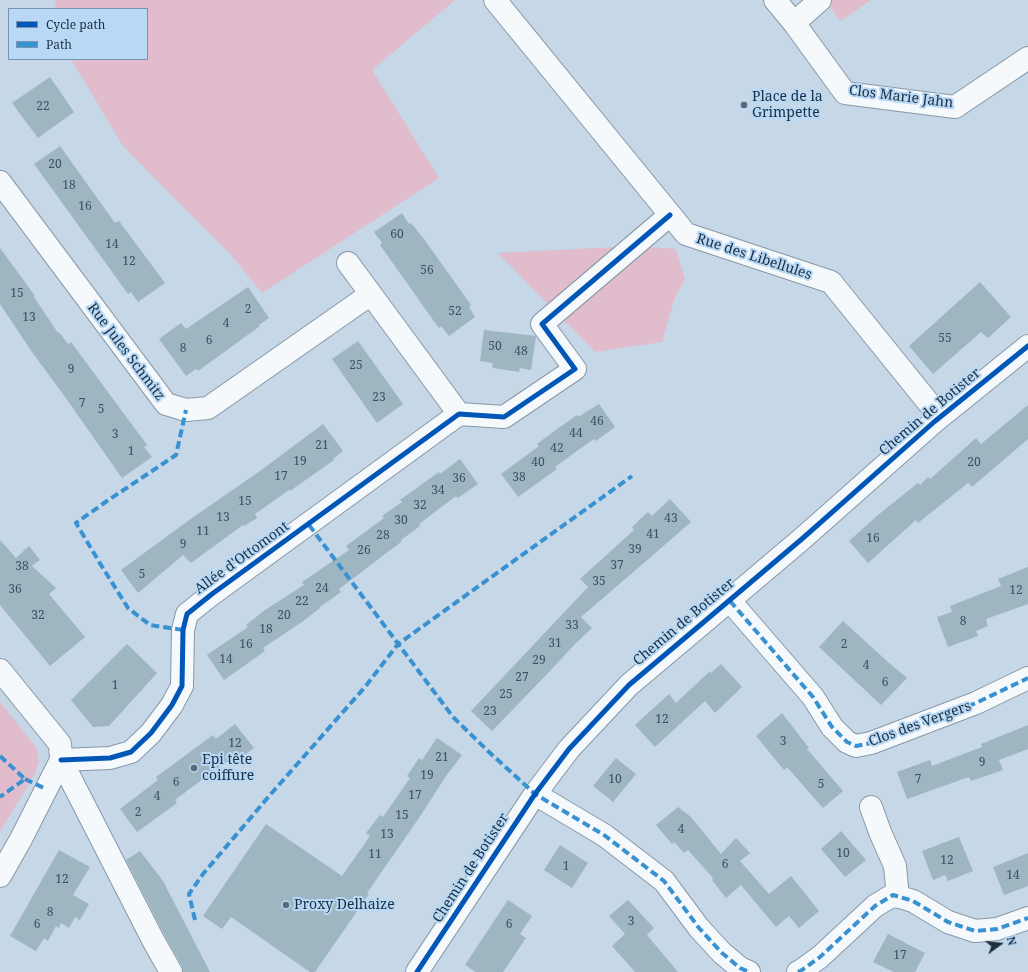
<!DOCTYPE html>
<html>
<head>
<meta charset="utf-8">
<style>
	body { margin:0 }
	#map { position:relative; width:1028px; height:972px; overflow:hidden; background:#c6d7e7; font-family:"Noto Serif",serif }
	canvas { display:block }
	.legend { position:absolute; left:8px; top:8px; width:140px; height:52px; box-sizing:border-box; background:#b8d8f5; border:1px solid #7994ad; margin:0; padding:5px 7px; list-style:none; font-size:12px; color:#1a2f42 }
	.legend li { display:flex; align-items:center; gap:8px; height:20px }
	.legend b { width:20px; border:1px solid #7994ad }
	.north { position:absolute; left:980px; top:924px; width:40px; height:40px; -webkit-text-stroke:3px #b8d8f5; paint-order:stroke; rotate:75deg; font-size:11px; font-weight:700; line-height:16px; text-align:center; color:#1a2f42 }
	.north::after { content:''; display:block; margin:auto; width:14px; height:18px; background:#1a2f42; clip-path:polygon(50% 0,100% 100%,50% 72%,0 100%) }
</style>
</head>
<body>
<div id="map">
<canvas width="1028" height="972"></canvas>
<ul class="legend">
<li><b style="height:5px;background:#0057b8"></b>Cycle path</li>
<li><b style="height:5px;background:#3891d1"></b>Path</li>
</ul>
<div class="north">N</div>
</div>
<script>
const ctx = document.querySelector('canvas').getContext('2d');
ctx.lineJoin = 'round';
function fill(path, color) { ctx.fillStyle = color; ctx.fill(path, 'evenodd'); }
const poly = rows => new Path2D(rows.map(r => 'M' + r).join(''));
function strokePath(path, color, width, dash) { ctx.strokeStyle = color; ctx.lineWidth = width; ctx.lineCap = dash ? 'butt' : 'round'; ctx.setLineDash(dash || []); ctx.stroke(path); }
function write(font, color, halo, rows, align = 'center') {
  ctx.font = font + ' "Noto Serif",serif'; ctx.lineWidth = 4; ctx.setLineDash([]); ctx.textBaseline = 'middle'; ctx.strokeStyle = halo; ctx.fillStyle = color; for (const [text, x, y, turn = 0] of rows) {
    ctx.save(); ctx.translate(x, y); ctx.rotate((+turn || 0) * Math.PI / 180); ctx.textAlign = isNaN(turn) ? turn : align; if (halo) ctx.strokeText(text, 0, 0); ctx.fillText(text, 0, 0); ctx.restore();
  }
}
fill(poly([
	[55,0,455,0,372,70,439,178,262,293,231,255,123,146,71,59,147,59,147,9,56,9],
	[824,0,871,0,841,21],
	[636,246,676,249,685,279,675,297,662,342,595,352,498,253],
	[0,702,36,747,39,761,34,776,0,831]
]), '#e1bccc');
fill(poly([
	[50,77,74,112,38,138,12,103],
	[60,146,115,223,119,221,165,283,138,302,131,292,128,294,34,164],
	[402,213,409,224,411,223,424,239,471,305,469,307,475,317,449,336,441,326,439,328,431,317,380,245,382,243,374,232],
	[0,248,35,296,34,297,58,333,59,332,68,344,71,342,147,445,144,447,152,457,122,478,63,394,32,352,0,304],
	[980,282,1011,317,988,338,981,332,933,374,909,346],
	[248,287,269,318,259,325,260,326,198,371,196,369,186,376,159,339,181,323,186,329],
	[484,330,536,336,531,370,520,368,519,372,493,368,492,363,480,361],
	[358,341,403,404,377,423,332,359],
	[599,404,615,427,596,441,594,439,574,453,555,467,557,469,518,497,501,474,539,446,537,444,557,429,577,415,578,417],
	[1028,405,1028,439,972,487,968,483,918,523,916,520,868,563,849,541,878,515,918,483,920,485,928,477,930,479,976,438,981,444],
	[323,424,343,451,333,459,334,460,290,491,289,490,255,514,257,518,244,526,243,525,191,563,183,555,138,593,121,570,192,518,260,471],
	[460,459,478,484,458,498,456,496,419,524,420,526,401,540,401,542,339,589,341,592,320,607,320,608,302,622,263,648,265,651,224,680,207,655,248,627,246,625,265,610,304,585,302,582,349,550,346,546,384,518,382,516,402,502,400,500,439,472,440,474],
	[670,499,691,522,645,562,581,617,592,628,574,645,550,671,492,731,471,711,588,587,580,579,634,530,632,527,648,512,652,516],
	[0,540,16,558,29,546,40,560,32,566,56,588,49,594,85,637,50,666,0,605],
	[1028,567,1028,604,986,619,988,626,976,631,978,636,948,647,937,617,952,612,950,606,1001,586,998,579],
	[843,621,888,662,907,678,881,705,819,647],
	[127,644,157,673,109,726,93,727,71,700],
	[721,664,742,687,715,713,705,701,655,747,635,725,669,694,676,703,710,671,711,673],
	[782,713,809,748,807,749,843,791,823,808,787,767,784,770,756,736],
	[235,724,254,748,234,763,231,759,212,772,175,800,177,803,137,832,120,809,158,780,156,777,213,735,216,739],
	[1028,725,1028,749,999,760,1003,770,971,781,969,777,907,799,897,772,930,760,932,766,982,747,981,744],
	[437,738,462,755,446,776,421,815,367,893,369,894,315,972,310,972,231,917,222,929,203,916,266,824,342,876,370,836,366,833,380,815,383,817,410,778,407,776,419,758,422,760],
	[616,758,636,774,613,802,593,786],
	[678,807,691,817,721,854,736,838,750,853,740,861,769,894,791,876,819,911,799,928,789,916,776,927,741,885,726,898,712,880,713,878,688,850,684,853,674,842,672,844,656,825],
	[841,831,866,860,845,877,821,849],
	[959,837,973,871,948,881,945,875,933,880,922,851],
	[560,845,588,863,572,888,544,870],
	[59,850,90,867,73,895,89,904,80,920,75,917,69,928,61,923,59,928,56,926,48,941,44,938,36,951,10,936],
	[140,851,163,881,210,972,183,972,182,966,164,934,126,860],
	[1028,853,1028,886,1004,895,993,867],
	[508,900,532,916,520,934,526,938,503,972,476,972,465,965],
	[628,900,654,928,647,935,678,972,635,972,612,946,625,934,609,916],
	[888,934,925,953,915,972,894,972,873,962]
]), '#9eb5c2');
const minor = poly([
	[495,0,686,234,831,282,940,417],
	[775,0,794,23,820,0],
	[794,23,845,93,955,107,1028,58],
	[0,182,166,404,186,410,208,408,371,294],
	[348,263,459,414],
	[730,601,813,697,832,727,847,742,856,746,871,743,976,703,1028,678],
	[0,670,60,744,61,760,21,839,0,876],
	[61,760,110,758,131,752,151,733,172,705,182,686,183,630,187,614,212,594,459,414,504,417,575,369,542,324,670,215],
	[61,760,153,940,171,972],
	[535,794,604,835,664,881,699,928,722,953,740,968,749,972],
	[871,807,880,832,895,866,898,897],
	[417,972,535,794,569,749,629,685,705,621,803,538,934,422,1028,346],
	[798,972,802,970,820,957,875,906,893,895,913,901,948,922,975,931,997,929,1028,918]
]);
strokePath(minor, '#8798a7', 24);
strokePath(minor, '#f6f9fb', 22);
strokePath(poly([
	[309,525,453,717,489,752,535,794,604,835,664,881,699,928,722,953,740,968,749,972],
	[730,601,813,697,832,727,847,742,856,746,871,743,976,703,1028,678],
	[183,630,150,625,128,608,101,565,76,523,107,501,176,455,186,410],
	[0,756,25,779,0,797],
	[25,779,46,789],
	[195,920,189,894,203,874,270,795,365,687,398,644,632,476],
	[798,972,802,970,820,957,875,906,893,895,913,901,948,922,975,931,997,929,1028,918]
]), '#3891d1', 4, [8, 4]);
strokePath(poly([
	[61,760,110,758,131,752,151,733,172,705,182,686,183,630,187,614,212,594,459,414,504,417,575,369,542,324,670,215],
	[417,972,535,794,569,749,629,685,705,621,803,538,934,422,1028,346]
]), '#0057b8', 5);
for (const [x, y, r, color] of [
	[744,105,4,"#566a7c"],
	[194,768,4,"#566a7c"],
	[286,905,4,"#566a7c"]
]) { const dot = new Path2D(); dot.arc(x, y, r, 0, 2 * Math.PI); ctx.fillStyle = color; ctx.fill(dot); strokePath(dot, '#b8d8f5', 1.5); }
write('12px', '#3b5062', null, [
	["22",43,107],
	["20",55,165],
	["18",69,186],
	["16",85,207],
	["60",397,235],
	["14",112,245],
	["12",129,262],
	["56",427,271],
	["15",17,294],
	["2",248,310],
	["52",455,312],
	["13",29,318],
	["4",226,324],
	["55",945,339],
	["6",209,341],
	["50",495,347],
	["8",183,349],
	["48",521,352],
	["25",356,366],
	["9",71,370],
	["23",379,398],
	["7",82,404],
	["5",101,410],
	["46",597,422],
	["44",576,434],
	["3",115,435],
	["21",322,446],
	["42",557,449],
	["1",131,452],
	["19",300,462],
	["40",538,463],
	["20",974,463],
	["17",281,477],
	["38",519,478],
	["36",459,479],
	["34",438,491],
	["15",245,502],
	["32",420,506],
	["13",223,518],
	["43",671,519],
	["30",401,521],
	["11",203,532],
	["41",653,535],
	["28",383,536],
	["16",873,539],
	["9",183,545],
	["39",635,550],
	["26",364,551],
	["37",617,566],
	["38",22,567],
	["5",142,575],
	["35",599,582],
	["24",322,589],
	["36",15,590],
	["12",1016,591],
	["22",302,602],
	["32",38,616],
	["20",284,616],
	["8",963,622],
	["33",572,626],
	["18",266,630],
	["31",555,644],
	["16",246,645],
	["2",844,645],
	["14",226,660],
	["29",539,661],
	["4",866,666],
	["27",522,678],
	["6",885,683],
	["1",115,686],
	["25",506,695],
	["23",490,712],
	["12",662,720],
	["3",783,742],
	["12",235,744],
	["21",442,758],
	["9",982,763],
	["19",427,776],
	["10",615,780],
	["7",918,780],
	["6",176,783],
	["5",821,785],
	["17",415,796],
	["4",157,797],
	["2",138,813],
	["15",402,816],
	["4",681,830],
	["13",387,835],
	["10",843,854],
	["11",375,855],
	["12",947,861],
	["6",725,865],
	["1",566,867],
	["14",1013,876],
	["12",62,880],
	["8",50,913],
	["3",631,922],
	["6",37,925],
	["6",509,925],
	["17",900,956]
]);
write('14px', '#1a2f42', '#b8d8f5', [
	["Place de la",752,97],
	["Grimpette",752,113],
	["Epi tête",202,760],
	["coiffure",202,776],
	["Proxy Delhaize",294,905]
], 'left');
write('14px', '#1a2f42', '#b8d8f5', [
	["Clos Marie Jahn",901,97,7],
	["Rue des Libellules",754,257,18],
	["Rue Jules Schmitz",126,352,53],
	["Chemin de Botister",930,412,-40],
	["Allée d'Ottomont",242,558,-36],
	["Chemin de Botister",684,622,-40],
	["Clos des Vergers",920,724,-20],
	["Chemin de Botister",471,868,-57]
]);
</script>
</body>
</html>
